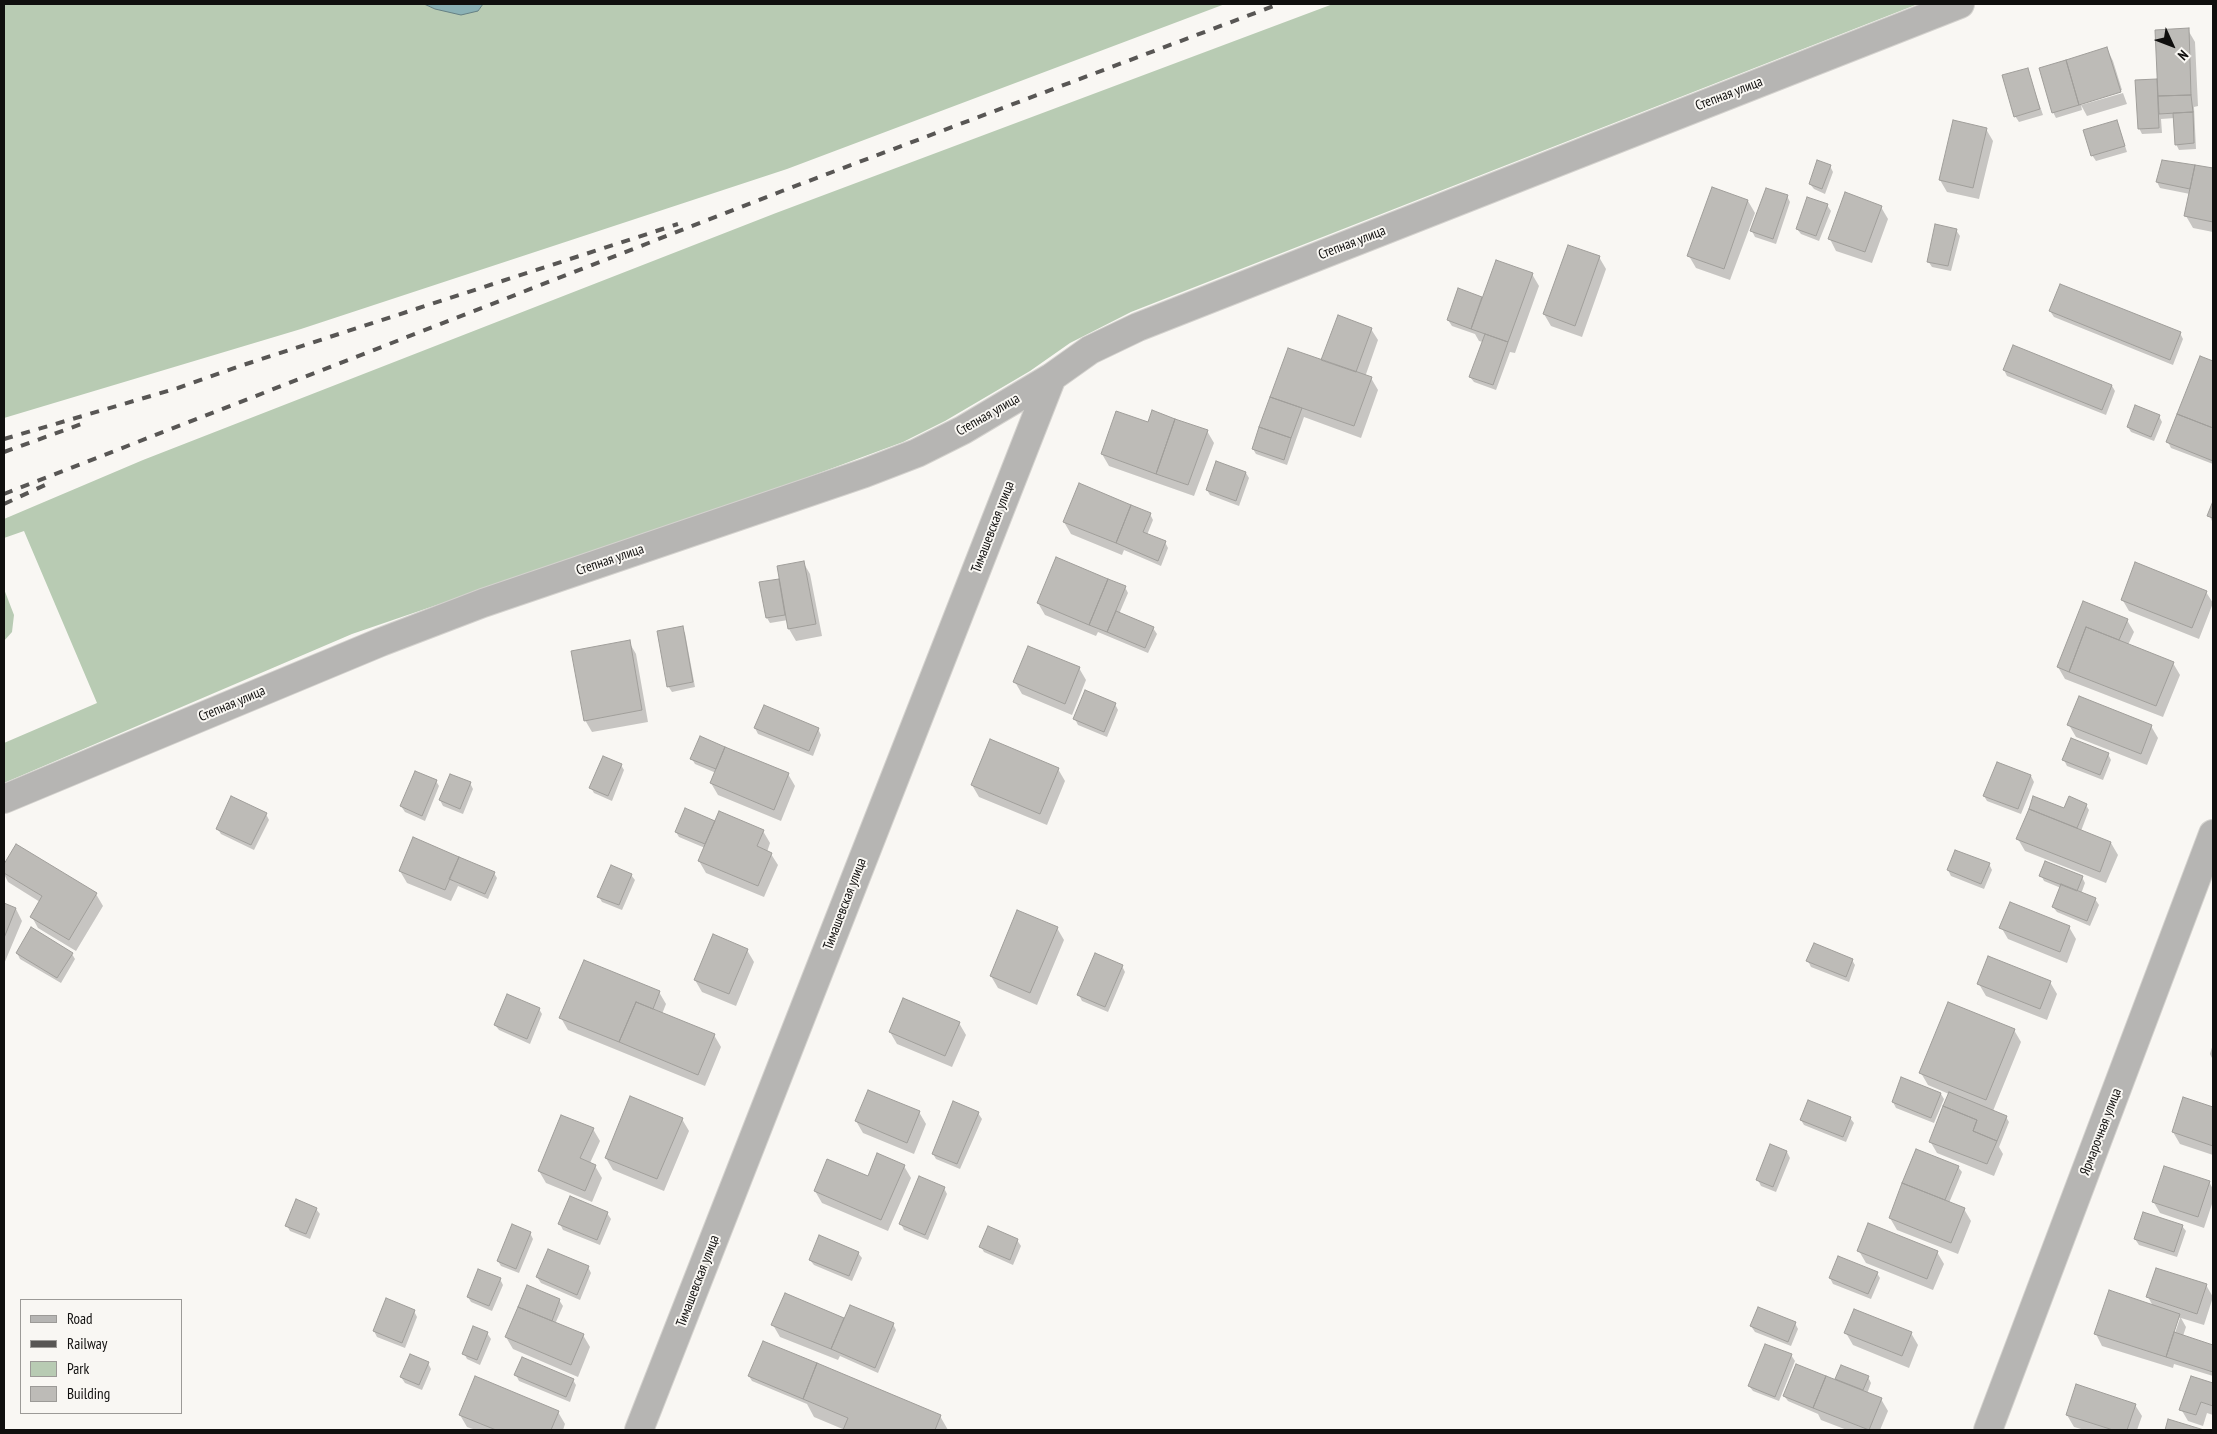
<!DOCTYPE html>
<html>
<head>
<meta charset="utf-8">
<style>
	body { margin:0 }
	#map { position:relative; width:2217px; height:1434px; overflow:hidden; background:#f9f7f3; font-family:"PT Sans Narrow",sans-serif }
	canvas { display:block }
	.frame { position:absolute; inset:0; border:5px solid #100f0e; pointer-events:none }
	.legend { position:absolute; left:20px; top:1299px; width:162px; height:115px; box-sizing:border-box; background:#f9f7f3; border:1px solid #9c9a97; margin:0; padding:6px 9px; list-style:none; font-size:15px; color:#100f0e }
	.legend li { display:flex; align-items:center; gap:10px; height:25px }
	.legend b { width:25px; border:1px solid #9c9a97 }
	.north { position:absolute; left:2147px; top:20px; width:50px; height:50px; -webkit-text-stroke:4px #f9f7f3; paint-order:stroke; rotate:133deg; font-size:14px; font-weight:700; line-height:20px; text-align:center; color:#100f0e }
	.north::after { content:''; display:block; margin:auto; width:18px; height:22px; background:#100f0e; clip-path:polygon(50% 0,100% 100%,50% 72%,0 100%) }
</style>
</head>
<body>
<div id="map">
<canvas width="2217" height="1434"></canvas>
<div class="frame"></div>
<ul class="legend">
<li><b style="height:6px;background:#b6b5b3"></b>Road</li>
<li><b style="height:6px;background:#585654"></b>Railway</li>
<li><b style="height:14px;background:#b8cbb3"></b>Park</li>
<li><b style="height:14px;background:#bdbbb7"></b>Building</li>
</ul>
<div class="north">N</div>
</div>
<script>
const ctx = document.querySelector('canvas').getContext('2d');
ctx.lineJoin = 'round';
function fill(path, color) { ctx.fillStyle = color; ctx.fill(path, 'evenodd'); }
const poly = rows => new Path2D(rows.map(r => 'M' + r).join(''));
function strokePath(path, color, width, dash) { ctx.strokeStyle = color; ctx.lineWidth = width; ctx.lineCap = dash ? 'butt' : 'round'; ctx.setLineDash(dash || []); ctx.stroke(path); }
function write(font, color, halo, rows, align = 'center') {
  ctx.font = font + ' "PT Sans Narrow",sans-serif'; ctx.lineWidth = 4; ctx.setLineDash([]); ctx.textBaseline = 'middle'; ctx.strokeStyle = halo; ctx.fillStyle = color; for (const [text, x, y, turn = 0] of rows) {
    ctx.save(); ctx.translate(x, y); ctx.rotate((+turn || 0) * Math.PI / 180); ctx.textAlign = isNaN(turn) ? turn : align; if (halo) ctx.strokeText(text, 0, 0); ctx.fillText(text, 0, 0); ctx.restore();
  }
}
fill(poly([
	[4,4,424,4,435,9,478,11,483,4,1225,4,787,169,301,329,4,418],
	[1333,4,1918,4,1131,312,1070,343,1030,371,945,421,903,442,776,489,352,634,4,783,4,743,97,703,24,531,4,538,4,519,143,460,776,213],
	[4,589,14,615,12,632,4,641]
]), '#b8cbb3');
const water = poly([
	[424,4,483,4,478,11,461,15,435,9,424,4]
]);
fill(water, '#8bb2b6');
strokePath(water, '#668184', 1);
fill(poly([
	[2188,30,2195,42,2198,106,2194,107,2196,149,2179,150,2176,144,2175,118,2161,119,2162,133,2142,134,2139,128,2137,81,2158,80],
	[2107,49,2113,61,2122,90,2081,103,2081,105,2123,93,2127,104,2087,116,2081,105,2082,110,2056,118,2053,112],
	[2027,69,2043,115,2019,122,2015,116],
	[2117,121,2127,152,2096,161,2092,155],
	[1986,129,1993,141,1979,199,1947,192,1940,180],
	[2163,162,2213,170,2213,232,2193,228,2186,216,2190,194,2160,188,2157,182],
	[1830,166,1833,172,1825,194,1814,189,1810,184],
	[1713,189,1748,201,1755,213,1730,280,1696,268,1689,256],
	[1787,196,1790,202,1776,244,1755,237,1752,231],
	[1827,205,1831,211,1819,241,1801,234,1797,229],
	[1881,207,1888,219,1872,263,1836,251,1830,239],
	[1956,230,1960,236,1951,271,1932,267,1928,261],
	[1599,257,1606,269,1582,337,1551,326,1544,314],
	[1532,274,1539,286,1515,353,1510,352,1496,390,1474,382,1470,377,1483,342,1479,341,1475,334,1452,326,1448,320,1459,290,1483,299],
	[2050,311,2180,333,2183,339,2173,365,2054,317],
	[1371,329,1378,340,1365,377,1371,378,1378,390,1361,438,1304,417,1287,465,1256,454,1253,449],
	[2201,358,2213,363,2213,464,2171,448,2168,442],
	[2004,370,2112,386,2115,391,2106,415,2007,376],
	[2159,416,2162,422,2154,441,2131,432,2128,427],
	[1149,424,1207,431,1214,443,1194,496,1109,466,1102,454],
	[1246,473,1249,478,1239,506,1210,495,1207,490],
	[2213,504,2213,523,2209,515],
	[1150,514,1153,520,1147,535,1165,542,1168,548,1161,566,1124,550,1122,555,1071,534,1064,522],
	[803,562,810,574,822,636,796,641,789,629,788,620,770,623,767,618,761,583,778,580,781,585],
	[1125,587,1128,593,1119,614,1153,628,1157,634,1148,653,1098,632,1096,636,1045,615,1038,603],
	[2206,592,2213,603,2199,639,2129,611,2122,599],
	[2084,603,2127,620,2134,632,2128,645,2173,663,2180,675,2163,717,2065,679,2058,667],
	[682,628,685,633,695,687,672,692,668,686],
	[629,642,636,654,648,722,592,732,585,720],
	[1079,668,1086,680,1072,715,1022,694,1015,682],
	[1115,704,1118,710,1107,737,1078,725,1075,719],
	[2069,725,2151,726,2158,738,2147,765,2076,737],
	[755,728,818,729,821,735,813,756,758,734],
	[2108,754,2111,760,2103,780,2067,766,2064,760],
	[692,759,788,774,795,786,781,821,718,795,711,783,716,773,695,764],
	[1997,763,2031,776,2034,782,2021,814,1987,801,1984,796],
	[621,765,624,770,612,801,594,793,591,788],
	[1058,769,1065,781,1047,825,979,797,972,785],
	[436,781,439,786,425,821,405,812,401,806],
	[470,783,473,789,463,814,443,806,440,800],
	[2034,798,2065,810,2086,805,2089,810,2081,831,2111,843,2118,855,2106,883,2025,851,2018,839],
	[266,814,269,820,254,850,221,834,217,828],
	[715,822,763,831,770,843,767,852,771,854,778,865,764,897,706,873,699,861,705,848,679,837,676,832],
	[17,845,96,894,103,906,76,951,38,928,32,917,40,902,8,882,4,874,4,867],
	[1989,864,1992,870,1984,889,1951,876,1948,870],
	[400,871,494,873,497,878,488,899,458,886,451,901,407,883],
	[631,875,635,880,622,910,602,902,599,897],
	[2041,875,2082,877,2085,883,2081,894,2095,899,2099,905,2090,926,2057,912,2053,907,2061,888,2044,881],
	[4,904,16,909,22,921,4,964],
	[2001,927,2069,927,2076,939,2067,963,2008,939],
	[1057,928,1064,940,1037,1005,998,988,991,976],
	[747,950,754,962,736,1006,702,992,695,980],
	[17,953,72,954,75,959,61,983,20,959],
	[1852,960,1855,965,1849,982,1811,967,1808,961],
	[1122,966,1125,972,1108,1012,1082,1001,1079,995],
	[2050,982,2057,994,2047,1020,1986,996,1979,984],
	[659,992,666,1004,662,1014,714,1035,721,1047,705,1086,568,1030,561,1018],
	[539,1009,542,1014,530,1044,499,1030,495,1025],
	[959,1023,966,1035,952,1067,897,1044,890,1032],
	[2014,1030,2021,1042,1993,1111,2006,1117,2009,1122,1999,1147,2003,1154,1994,1176,1937,1153,1930,1141,1949,1094,1928,1085,1921,1073],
	[2213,1044,2213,1060,2210,1054],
	[1941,1094,1944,1099,1934,1123,1896,1108,1893,1102],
	[2184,1098,2213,1108,2213,1155,2180,1144,2173,1132],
	[919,1112,926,1124,914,1154,863,1133,856,1121],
	[978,1113,982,1119,960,1169,936,1159,933,1154],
	[1850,1118,1854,1123,1846,1142,1804,1125,1801,1120],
	[682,1119,689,1131,664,1191,613,1170,606,1158],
	[593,1129,600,1141,590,1163,595,1166,602,1178,592,1202,546,1183,539,1171],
	[1787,1152,1790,1158,1776,1192,1761,1186,1758,1180],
	[904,1166,911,1178,888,1231,822,1203,815,1191,868,1178],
	[1958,1167,1962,1172,1949,1203,1964,1209,1971,1221,1958,1254,1897,1230,1890,1218,1904,1183],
	[2209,1182,2213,1189,2213,1201,2204,1228,2160,1213,2153,1201],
	[944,1188,947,1194,928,1240,904,1230,901,1224],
	[316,1209,320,1214,310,1239,290,1231,287,1226],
	[607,1213,611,1219,600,1245,563,1230,560,1224],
	[2182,1226,2186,1231,2177,1257,2139,1245,2135,1239],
	[530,1233,533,1239,519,1273,501,1266,498,1261],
	[1017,1240,1021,1246,1013,1265,984,1252,981,1247],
	[1859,1251,1937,1252,1944,1264,1933,1290,1866,1263],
	[858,1253,862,1258,852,1281,814,1265,810,1260],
	[588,1267,591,1273,580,1300,541,1283,537,1277],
	[1877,1273,1880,1278,1871,1299,1833,1284,1830,1278],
	[500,1279,503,1285,492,1311,471,1302,468,1297],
	[2206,1285,2213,1297,2204,1325,2181,1318,2186,1327,2183,1336,2213,1346,2213,1376,2174,1364,2173,1368,2102,1346,2096,1334,2153,1306,2148,1297],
	[2178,1317,2180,1318,2175,1333,2173,1333],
	[559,1300,563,1306,555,1324,583,1335,590,1347,578,1377,513,1349,506,1337],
	[414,1311,417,1317,405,1348,377,1337,374,1331],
	[844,1319,845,1321,893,1324,896,1330,878,1373,840,1356,838,1360,780,1337,773,1325],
	[1795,1323,1798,1329,1791,1346,1755,1332,1751,1326],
	[487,1333,491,1339,480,1365,467,1359,464,1353],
	[1846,1333,1911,1333,1918,1345,1909,1368,1853,1345],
	[1791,1355,1795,1361,1779,1401,1753,1391,1749,1386],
	[428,1363,431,1369,422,1390,405,1383,401,1377],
	[516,1375,573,1380,576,1385,570,1402,519,1381],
	[749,1376,940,1416,948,1430,845,1430,814,1417,807,1404,752,1381],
	[1868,1377,1871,1383,1867,1394,1881,1399,1888,1411,1880,1430,1847,1430,1821,1420,1818,1414,1788,1401,1784,1396,1838,1382,1836,1379],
	[2191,1377,2213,1384,2213,1415,2207,1413,2203,1426,2188,1421,2181,1409],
	[2135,1405,2142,1416,2137,1430,2085,1430,2074,1427,2067,1415],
	[558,1412,565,1424,563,1430,476,1430,467,1427,460,1415]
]), '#0003');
const building = poly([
	[2189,28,2191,95,2158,96,2155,30,2189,28],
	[2107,47,2121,92,2079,105,2066,60,2107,47],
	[2066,60,2079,105,2052,113,2039,68,2066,60],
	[2028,68,2040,109,2014,117,2002,75,2028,68],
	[2157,79,2159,128,2138,129,2135,80,2157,79],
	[2191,95,2193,112,2159,114,2158,96,2191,95],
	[2193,112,2194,143,2175,145,2173,113,2193,112],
	[1953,120,1987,128,1973,188,1939,180,1953,120],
	[2117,120,2125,146,2091,156,2083,130,2117,120],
	[1817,160,1831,165,1822,189,1809,184,1817,160],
	[2162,160,2195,165,2190,189,2156,182,2162,160],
	[2195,165,2213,168,2213,222,2184,216,2195,165],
	[1712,187,1748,200,1724,269,1687,256,1712,187],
	[1766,188,1788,195,1773,239,1750,231,1766,188],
	[1845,192,1882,206,1865,252,1828,239,1845,192],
	[1807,197,1828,204,1816,236,1796,229,1807,197],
	[1935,224,1957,229,1948,266,1927,262,1935,224],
	[1568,245,1600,256,1575,326,1543,314,1568,245],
	[1496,260,1533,273,1508,342,1471,329,1496,260],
	[2060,284,2181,332,2170,360,2049,311,2060,284],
	[1458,288,1482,297,1471,329,1447,320,1458,288],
	[1338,315,1372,328,1356,372,1321,360,1338,315],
	[1485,334,1508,342,1493,385,1469,377,1485,334],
	[2013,345,2112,385,2102,410,2003,370,2013,345],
	[1288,348,1372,377,1354,426,1270,397,1288,348],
	[2200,356,2213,361,2213,428,2177,414,2200,356],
	[1270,397,1302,408,1291,438,1259,427,1270,397],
	[2135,405,2160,415,2151,437,2127,427,2135,405],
	[1152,410,1175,419,1156,474,1101,454,1116,411,1148,422,1152,410],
	[2177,414,2213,428,2213,461,2166,442,2177,414],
	[1175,419,1208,430,1188,485,1156,474,1175,419],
	[1259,427,1291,438,1284,460,1252,449,1259,427],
	[1216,461,1246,472,1236,501,1206,490,1216,461],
	[1079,483,1131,505,1116,543,1063,522,1079,483],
	[2213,501,2213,518,2207,516,2213,501],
	[1131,505,1151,513,1143,532,1166,541,1158,561,1116,543,1131,505],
	[1056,557,1108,579,1089,625,1037,603,1056,557],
	[804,561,816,624,788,629,777,566,804,561],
	[2135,562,2207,591,2192,628,2121,600,2135,562],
	[779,579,785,615,766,618,759,582,779,579],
	[1108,579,1126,586,1107,632,1089,625,1108,579],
	[2083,601,2128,619,2119,640,2086,627,2069,672,2057,667,2083,601],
	[1116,611,1154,627,1145,648,1107,632,1116,611],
	[683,626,693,682,667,687,657,631,683,626],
	[2086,627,2174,662,2156,706,2069,672,2086,627],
	[630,640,642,710,584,721,571,651,630,640],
	[1028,646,1080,667,1065,704,1013,682,1028,646],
	[1085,690,1116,703,1104,732,1073,719,1085,690],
	[2079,696,2152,725,2141,754,2067,725,2079,696],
	[764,705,819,728,809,751,754,728,764,705],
	[700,736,725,747,716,769,690,759,700,736],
	[2071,738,2109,753,2100,775,2062,760,2071,738],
	[990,739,1059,768,1040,814,971,785,990,739],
	[725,747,789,773,774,810,710,783,725,747],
	[603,756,622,764,608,796,589,788,603,756],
	[1997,762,2031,775,2018,809,1983,796,1997,762],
	[415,771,437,780,422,816,400,806,415,771],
	[450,774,471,782,460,809,439,800,450,774],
	[231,796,267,813,251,845,216,829,231,796],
	[2033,796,2064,808,2069,796,2087,804,2077,828,2029,809,2033,796],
	[685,808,715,821,705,844,675,832,685,808],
	[2029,809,2111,842,2100,872,2016,839,2029,809],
	[719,811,764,830,757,846,772,853,758,886,698,861,719,811],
	[413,837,459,857,445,890,399,871,413,837],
	[16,844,97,893,69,940,30,917,42,896,4,873,4,864,16,844],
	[1955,850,1990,863,1981,884,1947,870,1955,850],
	[459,857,495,872,485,894,449,879,459,857],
	[2045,861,2083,876,2077,891,2039,876,2045,861],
	[611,865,632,874,619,905,597,897,611,865],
	[2061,884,2096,898,2087,921,2052,907,2061,884],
	[2010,902,2070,926,2060,952,1999,928,2010,902],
	[4,903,16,908,4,938,4,903],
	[1017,910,1058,927,1030,993,990,976,1017,910],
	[31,927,73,953,57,978,16,953,31,927],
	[713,934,748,949,729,994,694,980,713,934],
	[1814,943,1853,959,1846,977,1806,961,1814,943],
	[1095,953,1123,965,1105,1007,1077,995,1095,953],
	[1988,956,2051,981,2040,1009,1977,984,1988,956],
	[584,960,660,991,653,1009,636,1002,619,1042,559,1018,584,960],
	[507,994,540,1008,527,1039,494,1025,507,994],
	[903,998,960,1022,945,1056,889,1032,903,998],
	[636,1002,715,1034,698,1075,619,1042,636,1002],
	[1948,1002,2015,1029,1986,1100,1919,1073,1948,1002],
	[1901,1077,1941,1093,1931,1118,1892,1102,1901,1077],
	[868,1090,920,1111,907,1143,855,1121,868,1090],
	[1949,1092,2007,1116,1997,1141,1973,1131,1977,1120,1943,1106,1949,1092],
	[630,1096,683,1118,657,1179,605,1158,630,1096],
	[2183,1097,2213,1107,2213,1146,2172,1132,2183,1097],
	[1808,1100,1851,1117,1843,1137,1800,1120,1808,1100],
	[953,1101,979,1112,957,1164,932,1154,953,1101],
	[1943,1106,1977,1120,1973,1131,1997,1141,1987,1164,1929,1142,1943,1106],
	[561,1115,594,1128,580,1158,596,1165,585,1191,538,1171,561,1115],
	[1770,1144,1787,1151,1773,1187,1756,1180,1770,1144],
	[1916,1149,1959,1166,1945,1200,1902,1183,1916,1149],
	[877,1153,905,1165,881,1220,814,1191,827,1159,868,1176,877,1153],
	[2164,1166,2210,1181,2198,1217,2152,1202,2164,1166],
	[919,1176,945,1187,925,1235,899,1224,919,1176],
	[1902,1183,1965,1208,1951,1243,1889,1218,1902,1183],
	[570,1196,608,1212,597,1240,558,1224,570,1196],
	[296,1199,317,1208,306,1234,285,1226,296,1199],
	[2143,1212,2183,1225,2174,1252,2134,1239,2143,1212],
	[1868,1223,1938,1251,1927,1279,1857,1251,1868,1223],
	[512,1224,531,1232,516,1269,497,1261,512,1224],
	[988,1226,1018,1239,1010,1260,979,1247,988,1226],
	[819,1235,859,1252,849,1276,809,1260,819,1235],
	[548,1249,589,1266,577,1295,536,1277,548,1249],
	[1838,1256,1878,1272,1868,1294,1829,1278,1838,1256],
	[2156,1268,2207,1284,2197,1314,2146,1297,2156,1268],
	[478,1269,501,1278,489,1306,467,1297,478,1269],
	[527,1285,560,1299,552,1321,518,1307,527,1285],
	[2109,1290,2180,1314,2166,1357,2094,1334,2109,1290],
	[785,1293,844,1318,831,1349,771,1325,785,1293],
	[386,1298,415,1310,402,1343,373,1331,386,1298],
	[850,1305,894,1323,875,1368,831,1349,850,1305],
	[518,1307,584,1334,571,1365,505,1337,518,1307],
	[1758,1307,1796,1322,1788,1342,1750,1326,1758,1307],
	[1854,1309,1912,1332,1902,1356,1844,1333,1854,1309],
	[473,1326,488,1332,477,1360,462,1354,473,1326],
	[2174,1332,2213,1345,2213,1372,2166,1357,2174,1332],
	[763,1341,817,1363,803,1399,748,1376,763,1341],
	[1765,1344,1792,1354,1775,1397,1748,1386,1765,1344],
	[410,1354,429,1362,419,1385,400,1377,410,1354],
	[522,1357,574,1379,566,1397,514,1375,522,1357],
	[817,1363,941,1415,935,1430,843,1430,848,1418,803,1399,817,1363],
	[1796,1364,1826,1376,1813,1408,1783,1396,1796,1364],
	[1841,1365,1869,1376,1863,1390,1835,1379,1841,1365],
	[475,1376,559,1411,551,1430,496,1430,459,1415,475,1376],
	[1826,1376,1882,1398,1869,1430,1813,1408,1826,1376],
	[2191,1376,2213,1383,2213,1406,2201,1402,2196,1415,2179,1410,2191,1376],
	[2076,1384,2136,1404,2127,1430,2113,1430,2066,1415,2076,1384],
	[2168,1419,2204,1430,2165,1430,2168,1419]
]);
fill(building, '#bdbbb7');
strokePath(building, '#a09e9a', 1);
const minor = poly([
	[4,799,381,642,483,603,865,473,917,453,963,430,1052,377,1090,350,1138,327,1960,4],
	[639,1430,1052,377],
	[1988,1430,2213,834]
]);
strokePath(minor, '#d4d2ce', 30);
strokePath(minor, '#b6b5b3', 28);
strokePath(poly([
	[4,439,178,388,237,367,678,224],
	[4,452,87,422],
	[4,494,782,191,1279,4],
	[4,504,45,485]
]), '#585654', 4, [9, 9]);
write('14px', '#100f0e', '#f9f7f3', [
	["Степная улица",1729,94,-21],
	["Степная улица",1352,243,-21],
	["Степная улица",988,415,-30],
	["Тимашевская улица",993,527,-69],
	["Степная улица",610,560,-19],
	["Степная улица",232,704,-23],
	["Тимашевская улица",845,904,-69],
	["Ярмарочная улица",2101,1132,-69],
	["Тимашевская улица",698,1281,-69]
]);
</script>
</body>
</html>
